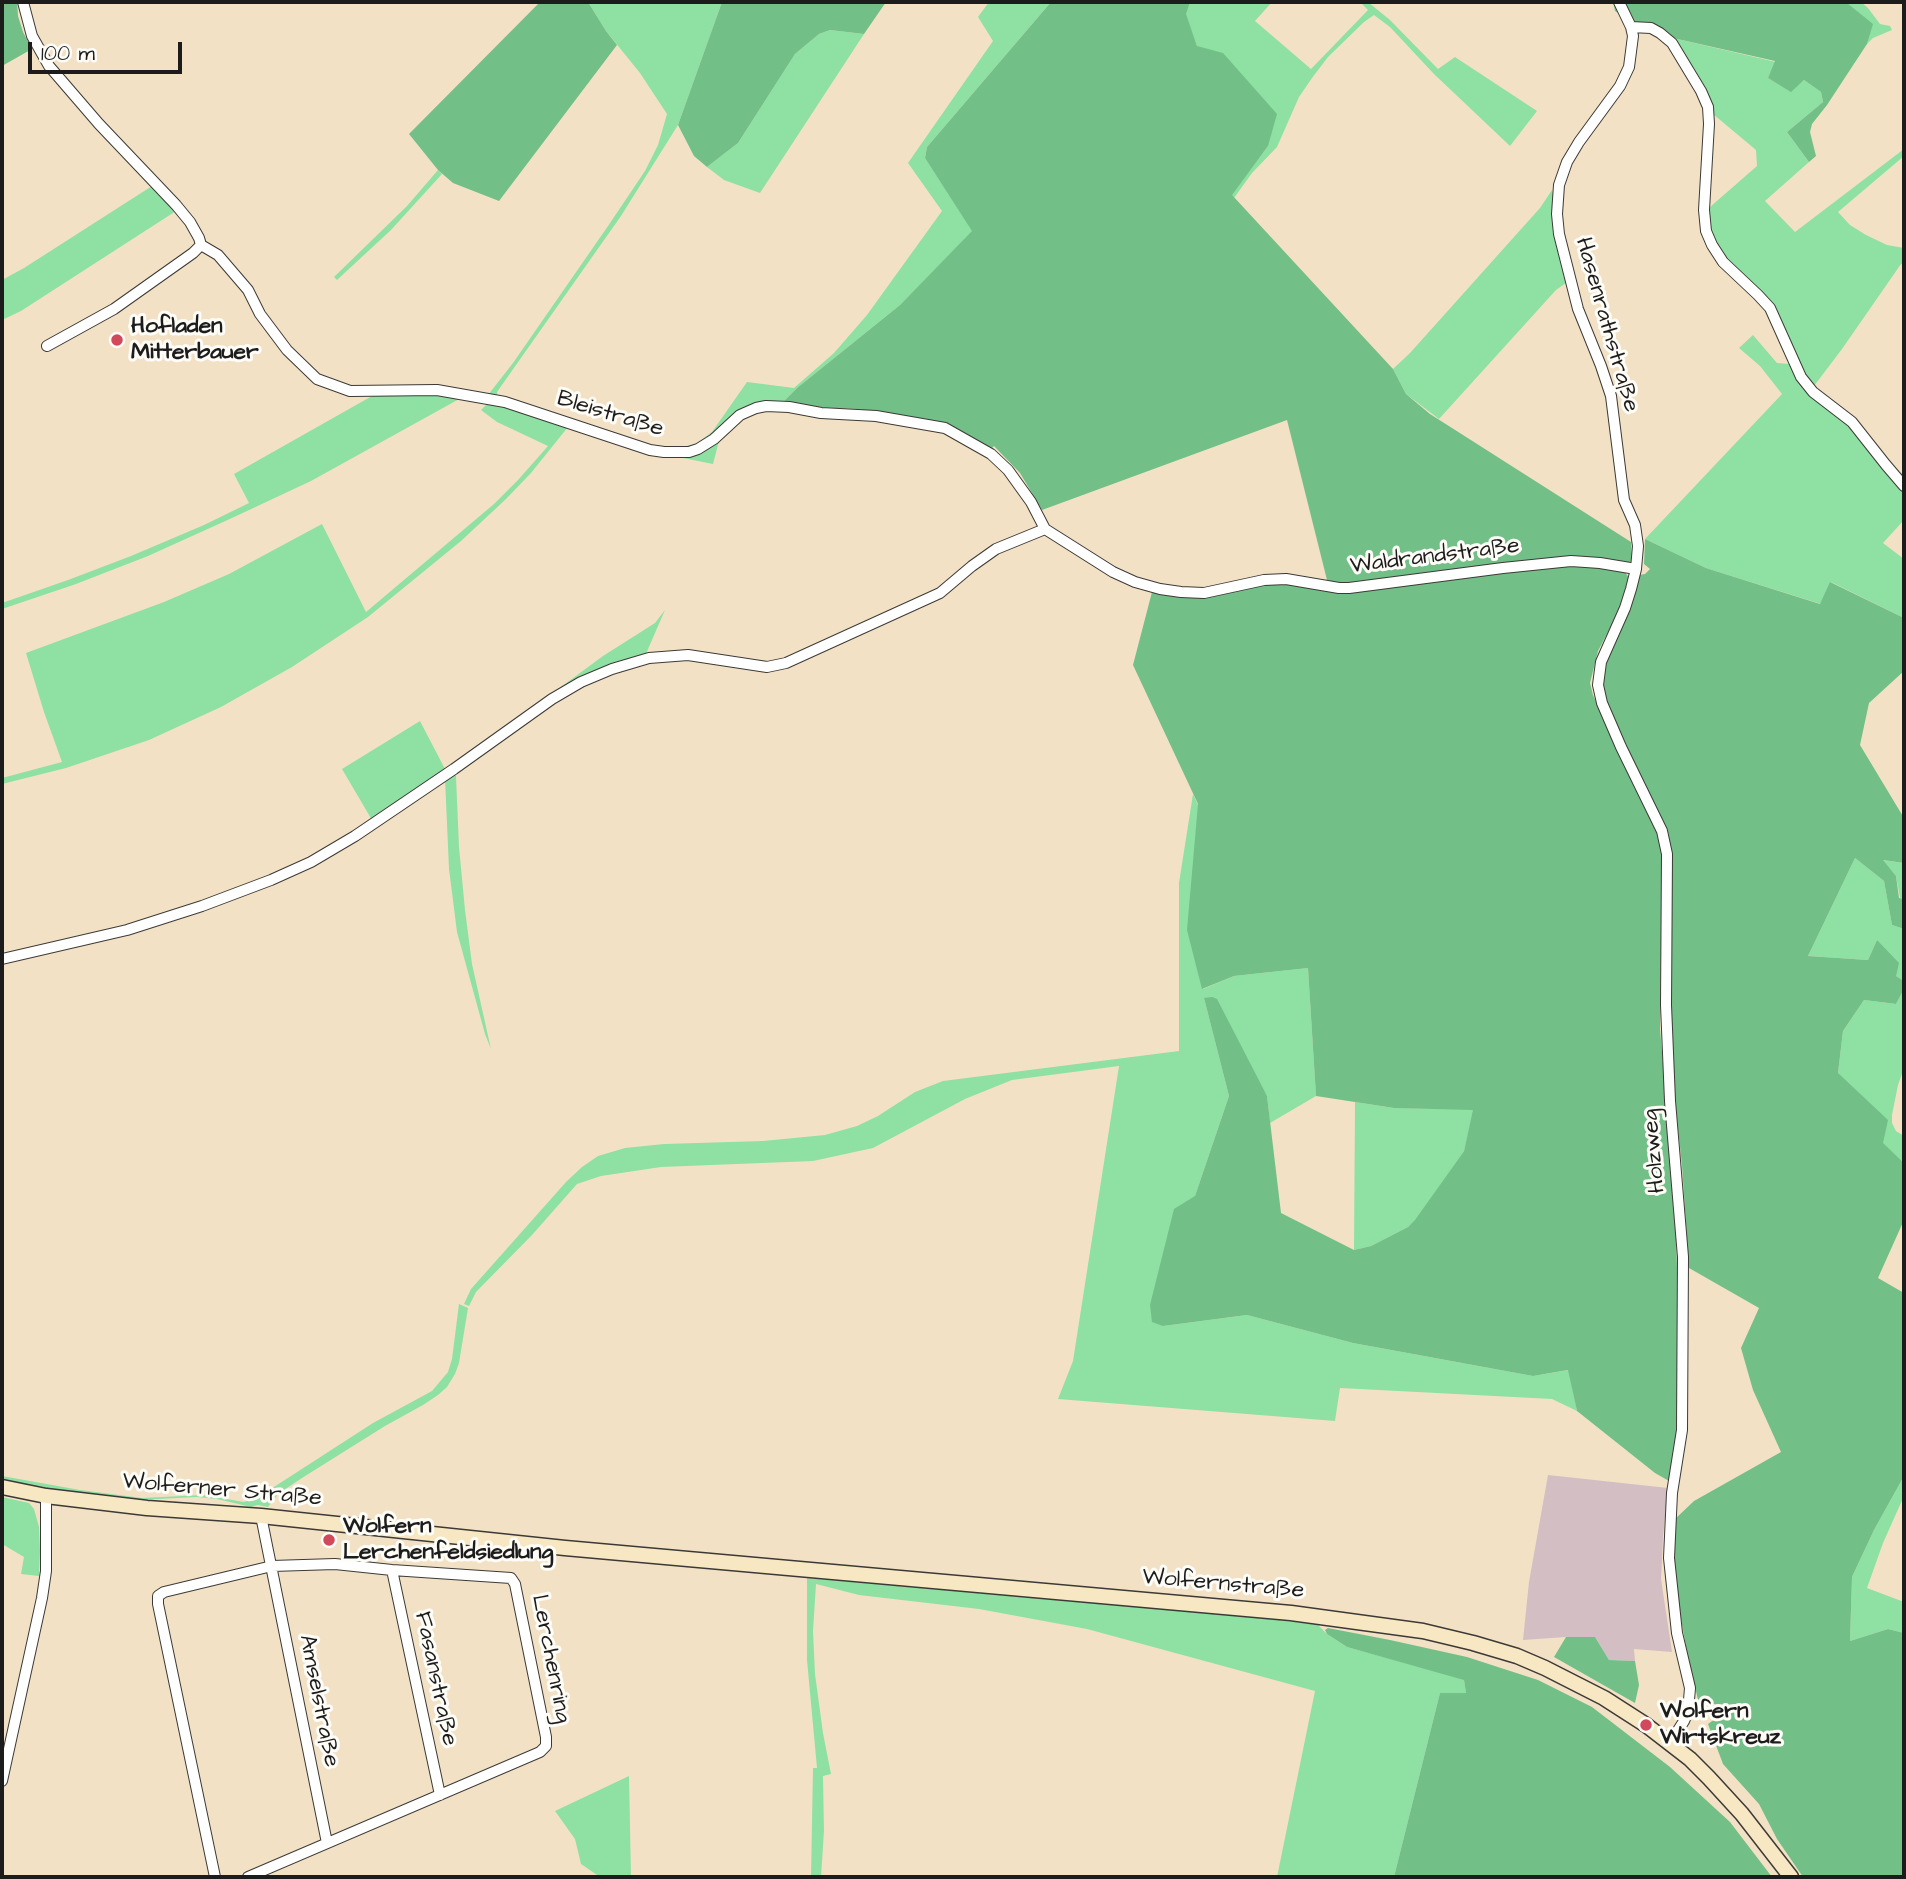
<!DOCTYPE html>
<html>
<head>
<meta charset="utf-8">
<style>
	body { margin:0 }
	#map { position:relative; width:1906px; height:1879px; overflow:hidden; background:#f3e1c6; font-family:"Architects Daughter",sans-serif }
	canvas { display:block }
	.frame { position:absolute; inset:0; border:4px solid #1c1c1c; pointer-events:none }
	.scale { position:absolute; left:28px; top:42px; width:154px; height:32px; box-sizing:border-box; border:4px solid #1c1c1c; border-top:0; padding-left:9px; font-size:21px; line-height:24px; white-space:nowrap; color:#1c1c1c; -webkit-text-stroke:5px #fdfcf7; paint-order:stroke }
</style>
</head>
<body>
<div id="map">
<canvas width="1906" height="1879"></canvas>
<div class="frame"></div>
<div class="scale">100 m</div>
</div>
<script>
const ctx = document.querySelector('canvas').getContext('2d');
ctx.lineJoin = 'round';
function fill(path, color) { ctx.fillStyle = color; ctx.fill(path, 'evenodd'); }
const poly = rows => new Path2D(rows.map(r => 'M' + r).join(''));
function strokePath(path, color, width, dash) { ctx.strokeStyle = color; ctx.lineWidth = width; ctx.lineCap = dash ? 'butt' : 'round'; ctx.setLineDash(dash || []); ctx.stroke(path); }
function write(font, color, halo, rows, align = 'center') {
  ctx.font = font + ' "Architects Daughter",sans-serif'; ctx.lineWidth = 6; ctx.setLineDash([]); ctx.textBaseline = 'middle'; ctx.strokeStyle = halo; ctx.fillStyle = color; for (const [text, x, y, turn = 0] of rows) {
    ctx.save(); ctx.translate(x, y); ctx.rotate((+turn || 0) * Math.PI / 180); ctx.textAlign = isNaN(turn) ? turn : align; if (halo) ctx.strokeText(text, 0, 0); ctx.fillText(text, 0, 0); ctx.restore();
  }
}
fill(poly([
	[1548,1475,1668,1488,1663,1537,1661,1579,1672,1652,1634,1649,1635,1661,1609,1660,1595,1637,1566,1637,1523,1640,1529,1582]
]), '#d2bec3');
fill(poly([
	[588,2,722,2,678,125,621,216,497,392,498,398,488,395,513,363,608,226,645,171,658,145,667,114,640,73,606,31],
	[989,2,1051,2,927,147,925,158,973,231,900,305,797,388,783,402,764,403,699,446,676,448,696,444,712,432,747,382,794,388,834,353,867,315,942,211,908,163,993,41,978,17],
	[1190,2,1272,2,1255,21,1311,69,1368,10,1360,2,1368,2,1390,20,1438,69,1455,57,1537,111,1510,146,1434,74,1390,27,1374,15,1364,22,1328,57,1312,78,1299,97,1277,147,1252,173,1234,198,1231,195,1268,146,1197,46,1185,14],
	[1846,2,1861,2,1868,8,1880,24,1890,26,1892,30,1873,38,1867,44,1872,24],
	[830,30,864,34,760,193,724,180,707,167,738,143,795,54,819,34],
	[1673,38,1776,62,1768,78,1791,91,1804,80,1821,92,1823,102,1787,132,1809,162,1765,201,1795,232,1904,149,1904,156,1838,212,1850,225,1866,235,1887,245,1904,248,1904,265,1901,264,1842,349,1814,386,1843,408,1862,428,1904,490,1904,520,1883,543,1904,559,1904,618,1831,582,1821,604,1706,568,1645,539,1782,394,1760,366,1739,348,1753,335,1777,363,1790,364,1794,358,1773,306,1768,298,1732,267,1722,254,1710,230,1708,217,1710,207,1757,166,1756,150,1713,114,1711,102,1698,75],
	[438,170,442,174,391,230,337,280,334,277,407,206],
	[152,186,176,211,21,311,2,320,2,280,24,268],
	[1552,190,1566,283,1556,290,1439,419,1406,394,1393,369,1410,353,1540,208],
	[426,393,461,398,311,481,232,518,148,556,76,584,2,609,2,603,68,580,131,556,204,525,249,503,234,474,372,396],
	[489,402,568,427,531,473,506,499,461,541,368,617,292,667,221,707,149,740,66,768,2,784,2,778,62,762,44,712,26,653,164,602,229,574,322,524,366,612,494,504,518,480,548,446,497,422,481,410],
	[726,430,719,441,713,464,673,456],
	[665,610,645,656,550,695,603,656,655,623],
	[420,721,445,769,372,820,342,769],
	[454,774,456,776,459,847,465,910,472,964,491,1049,485,1034,457,932,449,869,445,779],
	[1193,794,1198,805,1203,989,1234,976,1308,968,1316,1096,1270,1123,1267,1096,1204,998,1229,1096,1195,1196,1163,1326,1247,1315,1353,1343,1533,1376,1569,1370,1577,1411,1552,1399,1340,1388,1335,1421,1058,1399,1073,1361,1119,1066,1012,1080,965,1099,873,1148,813,1161,661,1167,601,1176,577,1184,532,1235,476,1292,469,1306,464,1304,471,1289,566,1182,582,1167,598,1156,625,1148,664,1144,763,1141,825,1135,857,1126,878,1116,915,1092,943,1081,1179,1051,1179,883],
	[1855,858,1884,881,1892,925,1904,929,1904,981,1896,976,1877,940,1868,960,1808,956],
	[1882,860,1904,863,1904,899,1900,898,1896,876],
	[1904,989,1904,1068,1898,1085,1892,1115,1892,1123,1896,1131,1904,1136,1904,1163,1882,1143,1838,1073,1843,1031,1864,1000,1896,1004],
	[1355,1102,1394,1108,1474,1109,1464,1151,1415,1221,1408,1227,1371,1246,1354,1250],
	[459,1304,468,1308,459,1363,455,1374,447,1387,438,1395,423,1405,385,1426,302,1478,278,1494,268,1507,258,1505,251,1507,217,1499,197,1497,137,1500,34,1487,2,1481,2,1476,80,1490,142,1498,203,1495,244,1502,260,1496,373,1423,432,1391,448,1372,452,1359],
	[1904,1476,1904,1496,1883,1543,1867,1588,1904,1602,1904,1633,1888,1629,1850,1641,1852,1577,1874,1530],
	[2,1497,29,1503,34,1509,39,1527,40,1551,39,1576,21,1574,24,1557,2,1544],
	[807,1578,1280,1620,1318,1625,1327,1634,1347,1647,1464,1679,1466,1693,1440,1693,1394,1877,1277,1877,1315,1691,1087,1629,979,1609,859,1595,816,1584,813,1631,815,1674,823,1733,831,1774,823,1776,824,1831,821,1877,811,1877,813,1768,817,1768,807,1660],
	[629,1776,631,1877,600,1877,581,1864,575,1839,555,1811]
]), '#8ee1a2');
fill(poly([
	[2,2,17,2,18,16,23,32,32,49,2,66],
	[540,2,588,2,606,31,617,45,499,201,453,183,438,170,409,134],
	[722,2,886,2,864,34,830,30,819,34,795,54,738,143,707,167,694,156,678,125],
	[1051,2,1190,2,1186,14,1197,46,1223,53,1277,114,1268,146,1232,195,1393,369,1406,394,1430,414,1631,542,1632,559,1629,564,1584,557,1535,560,1351,583,1328,584,1287,420,1042,510,1020,473,994,446,991,449,956,428,938,422,857,409,814,407,783,402,797,388,900,305,972,231,925,158,927,147],
	[1613,2,1846,2,1873,24,1867,44,1827,105,1812,124,1810,132,1816,156,1809,162,1787,132,1823,102,1821,92,1804,80,1791,92,1768,78,1775,61,1673,38,1632,22,1615,11],
	[1645,539,1706,568,1820,604,1830,582,1904,618,1904,671,1869,703,1860,745,1904,818,1904,863,1883,860,1896,876,1899,898,1904,899,1904,929,1892,925,1884,881,1855,858,1808,956,1868,960,1877,940,1899,963,1896,976,1904,981,1904,989,1896,1004,1864,1000,1843,1031,1838,1073,1888,1120,1883,1143,1904,1163,1904,1220,1878,1278,1904,1293,1904,1476,1874,1530,1852,1577,1850,1641,1888,1629,1904,1633,1904,1877,1803,1877,1777,1839,1759,1804,1723,1764,1708,1724,1730,1708,1698,1700,1687,1652,1677,1597,1674,1564,1674,1520,1694,1501,1781,1452,1753,1390,1741,1348,1759,1308,1689,1268,1682,1165,1675,1101,1670,1004,1670,852,1668,835,1609,708,1602,685,1604,671,1616,634,1639,575,1645,574,1650,569,1644,564],
	[1571,565,1609,568,1625,572,1629,578,1622,605,1598,651,1590,683,1593,695,1613,739,1659,833,1662,853,1660,1029,1675,1203,1679,1331,1676,1450,1669,1481,1655,1473,1577,1411,1568,1370,1533,1376,1353,1343,1247,1315,1163,1326,1152,1322,1150,1305,1174,1209,1195,1196,1229,1096,1204,998,1212,997,1217,999,1267,1096,1281,1213,1354,1250,1371,1246,1408,1227,1415,1220,1464,1151,1473,1110,1394,1108,1316,1096,1308,968,1234,976,1202,989,1187,930,1198,804,1133,665,1152,592,1241,587,1285,582,1349,592],
	[1328,1628,1390,1640,1467,1657,1538,1680,1592,1707,1670,1767,1730,1822,1772,1877,1394,1877,1440,1693,1466,1693,1464,1680,1347,1647,1327,1634,1325,1630],
	[1566,1637,1595,1637,1609,1660,1635,1661,1639,1685,1635,1703,1554,1657]
]), '#72bf88');
const minor = poly([
	[23,2,32,36,49,66,99,124,176,205,190,222,199,238,201,245,218,255,248,290,260,314,287,350,317,379,350,391,437,390,505,402,650,450,664,452,689,452,698,449,714,439,740,415,756,408,766,406,789,407,821,413,876,416,945,428,991,454,1008,470,1031,502,1045,529],
	[1619,2,1631,27,1633,36,1629,67,1620,86,1579,142,1567,162,1559,185,1557,214,1559,234,1578,309,1601,366,1611,396,1624,500,1635,525,1638,546,1636,569,1631,589,1625,608,1601,662,1598,685,1602,703,1621,747,1662,831,1667,854,1666,1005,1670,1101,1683,1257,1682,1430,1672,1493,1669,1558,1677,1633,1690,1688,1688,1712,1684,1721,1670,1743],
	[1631,27,1651,28,1660,33,1672,43,1701,91,1708,107,1709,124,1704,210,1706,231,1712,245,1723,262,1758,295,1770,308,1801,377,1813,392,1852,422,1886,465,1904,486],
	[47,346,114,309,193,253,201,245],
	[2,959,127,930,202,906,271,880,311,862,355,836,454,769,552,699,581,682,612,669,649,658,688,655,767,667,786,663,940,593,972,566,996,549,1045,529,1113,572,1135,582,1160,589,1181,592,1204,593,1264,580,1286,579,1339,588,1349,588,1503,568,1571,561,1600,563,1636,569],
	[261,1516,327,1843],
	[392,1570,440,1795],
	[2,1781,42,1598,46,1571,46,1496],
	[215,1877,158,1604,158,1596,164,1592,272,1566,335,1564,392,1570,511,1578,515,1584,546,1737,546,1746,540,1752,248,1877]
]);
const secondary = poly([
	[2,1487,46,1496,147,1508,261,1516,565,1548,1291,1613,1423,1631,1473,1643,1517,1656,1545,1668,1604,1698,1646,1725,1690,1759,1709,1778,1742,1814,1791,1877]
]);
strokePath(minor, '#3c3a36', 12);
strokePath(secondary, '#3c3a36', 17);
strokePath(minor, '#fff', 10);
strokePath(secondary, '#f7e8c3', 14);
for (const [x, y, r, color] of [
	[117,340,7,"#d1495b"],
	[329,1540,7,"#d1495b"],
	[1646,1725,7,"#d1495b"]
]) { const dot = new Path2D(); dot.arc(x, y, r, 0, 2 * Math.PI); ctx.fillStyle = color; ctx.fill(dot); strokePath(dot, '#fdfcf7', 2.5); }
write('23px', '#1c1c1c', '#fdfcf7', [
	["Hasenrathstraße",1606,325,74],
	["Bleistraße",610,415,17],
	["Waldrandstraße",1435,557,-7],
	["Holzweg",1655,1151,-95],
	["Wolferner Straße",222,1491,5],
	["Wolfernstraße",1223,1585,5],
	["Lerchenring",550,1659,79],
	["Fasanstraße",435,1679,78],
	["Amselstraße",318,1701,79]
]);
write('bold 23px', '#1c1c1c', '#fdfcf7', [
	["Hofladen",131,327],
	["Mitterbauer",131,353],
	["Wolfern",343,1527],
	["Lerchenfeldsiedlung",343,1553],
	["Wolfern",1660,1712],
	["Wirtskreuz",1660,1738]
], 'left');
</script>
</body>
</html>
